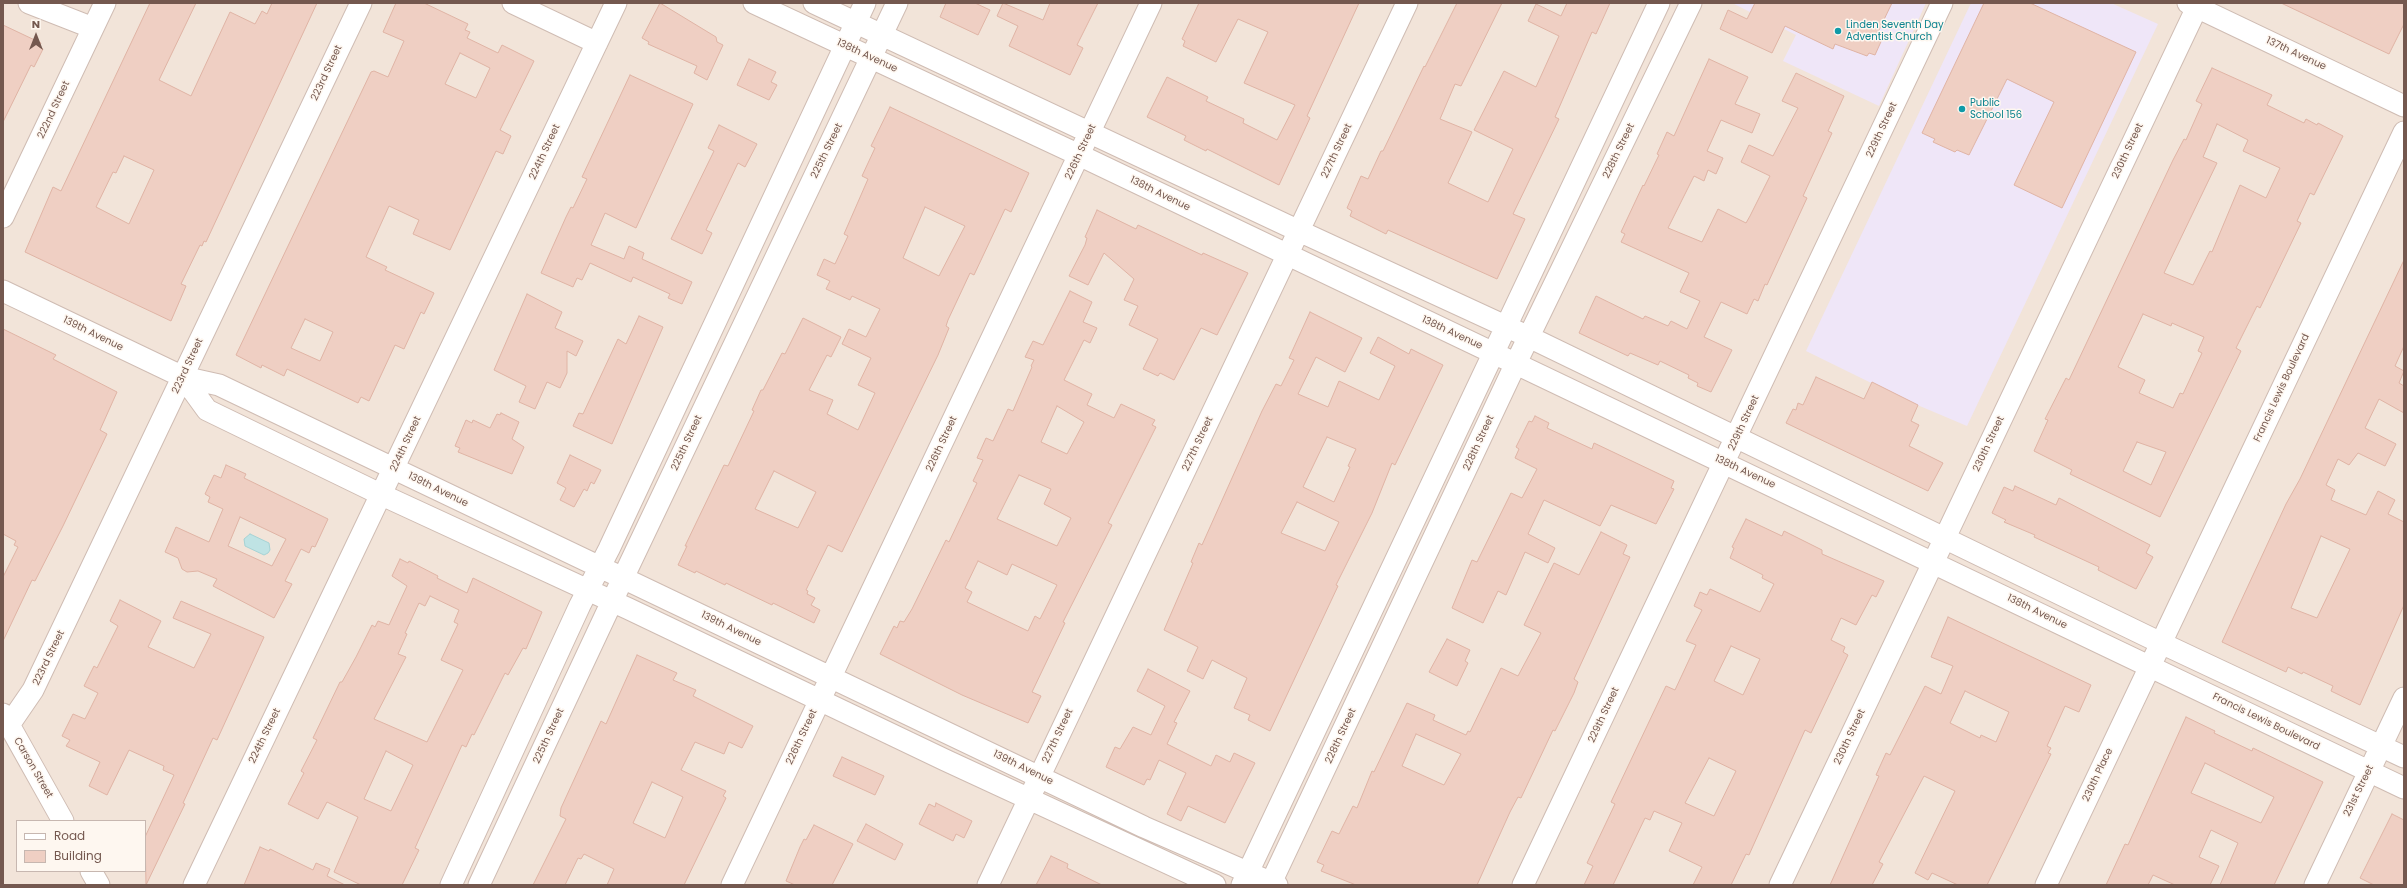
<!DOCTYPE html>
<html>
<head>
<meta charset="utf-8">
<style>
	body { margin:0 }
	#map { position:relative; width:2407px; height:888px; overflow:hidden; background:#fbf2ea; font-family:Poppins,sans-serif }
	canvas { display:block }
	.frame { position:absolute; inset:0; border:4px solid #74584f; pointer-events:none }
	.legend { position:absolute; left:16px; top:820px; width:130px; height:52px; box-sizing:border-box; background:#fef7f0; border:1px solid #c7b7b0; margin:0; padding:5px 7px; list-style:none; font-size:12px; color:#74584f }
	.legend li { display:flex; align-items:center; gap:8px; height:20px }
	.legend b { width:20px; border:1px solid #c7b7b0 }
	.north { position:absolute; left:16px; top:16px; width:40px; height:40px; -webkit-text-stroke:3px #fef7f0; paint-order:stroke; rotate:0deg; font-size:11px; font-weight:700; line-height:16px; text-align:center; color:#74584f }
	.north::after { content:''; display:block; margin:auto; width:14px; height:18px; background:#74584f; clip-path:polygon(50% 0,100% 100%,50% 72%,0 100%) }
</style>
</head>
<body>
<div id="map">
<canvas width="2407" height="888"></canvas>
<div class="frame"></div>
<ul class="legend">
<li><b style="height:5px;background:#fff"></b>Road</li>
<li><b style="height:11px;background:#efcfc3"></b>Building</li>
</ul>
<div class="north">N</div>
</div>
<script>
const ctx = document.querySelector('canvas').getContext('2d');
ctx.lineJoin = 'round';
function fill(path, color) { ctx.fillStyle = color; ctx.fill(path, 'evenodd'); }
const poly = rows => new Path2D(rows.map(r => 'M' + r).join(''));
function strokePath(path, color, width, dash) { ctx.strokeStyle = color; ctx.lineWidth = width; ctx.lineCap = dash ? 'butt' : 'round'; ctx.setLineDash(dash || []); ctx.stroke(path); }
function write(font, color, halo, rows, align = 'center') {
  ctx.font = font + ' Poppins,sans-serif'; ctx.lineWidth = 3; ctx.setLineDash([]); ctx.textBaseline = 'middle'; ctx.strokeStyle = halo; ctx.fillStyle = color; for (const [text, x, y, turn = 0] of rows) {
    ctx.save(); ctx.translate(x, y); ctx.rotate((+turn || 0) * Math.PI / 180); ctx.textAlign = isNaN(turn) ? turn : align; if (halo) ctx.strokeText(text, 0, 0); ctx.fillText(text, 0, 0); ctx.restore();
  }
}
fill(poly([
	[3,3,2404,3,2404,885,3,885],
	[17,821,145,821,145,871,17,871]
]), '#f2e4d9');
fill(poly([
	[1732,3,1926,3,1879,106,1783,61,1796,35],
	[1971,3,2111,3,2158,24,1967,426,1908,401,1806,351]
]), '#efe6f8');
const water = poly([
	[250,534,269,543,270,550,268,553,264,555,245,546,244,539,250,534]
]);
fill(water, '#bfe3e4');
strokePath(water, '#a6d3d5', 1);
const building = poly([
	[150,3,196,3,159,80,191,96,230,12,255,24,262,11,267,14,272,3,317,3,206,242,204,241,202,246,200,245,181,284,186,286,171,321,25,252,53,187,61,191,150,3],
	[124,156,154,170,129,224,96,207,113,172,116,173,124,156],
	[396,3,424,3,468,24,465,30,470,32,467,38,498,53,502,45,534,61,500,130,511,136,503,154,496,151,450,250,413,234,419,220,389,206,366,257,387,267,385,270,434,293,424,314,421,312,404,349,395,345,369,401,361,397,358,403,287,369,284,376,262,365,261,368,236,355,371,72,374,71,388,77,404,41,383,32,396,3],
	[460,53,490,68,476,98,445,84,460,53],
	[305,319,333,332,320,361,291,348,305,319],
	[660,3,716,37,717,42,723,45,707,80,694,73,697,66,648,44,649,42,642,38,660,3],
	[946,3,975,3,990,10,978,35,940,17,946,3],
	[1003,3,1043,20,1050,3,1098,3,1077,45,1083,48,1070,75,1009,46,1018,26,997,16,1003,3],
	[1199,3,1359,3,1307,116,1310,118,1279,185,1207,149,1206,151,1184,140,1186,136,1147,117,1167,77,1208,97,1206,101,1244,119,1243,123,1277,140,1295,105,1244,83,1268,32,1238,19,1216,62,1183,46,1185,41,1182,39,1199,3],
	[1457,3,1502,3,1461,86,1455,84,1440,119,1472,132,1448,183,1488,202,1513,149,1474,130,1504,71,1536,87,1559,36,1528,21,1536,4,1561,16,1567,3,1610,3,1596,34,1592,32,1555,117,1559,119,1513,214,1525,219,1497,279,1388,230,1386,234,1350,216,1352,211,1347,208,1361,176,1368,179,1381,151,1383,151,1424,66,1425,67,1457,3],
	[1755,3,1892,3,1878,32,1884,35,1875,55,1869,53,1867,56,1835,44,1833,49,1785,26,1772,53,1720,29,1728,10,1747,19,1755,3],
	[1984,3,2030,3,2136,52,2062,208,2014,185,2054,102,2007,79,1969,155,1957,150,1955,152,1933,142,1935,139,1922,133,1984,3],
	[2281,3,2404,3,2404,24,2389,54,2281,3],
	[3,25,41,43,39,47,43,49,34,67,31,65,3,122,3,25],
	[749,59,776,72,771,82,777,85,769,100,737,85,749,59],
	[1709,59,1748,77,1735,104,1760,114,1752,133,1721,120,1707,151,1723,158,1716,174,1708,170,1704,181,1694,176,1668,228,1702,242,1718,209,1746,223,1750,216,1770,176,1741,162,1749,145,1773,156,1798,108,1782,101,1796,73,1844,96,1828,131,1832,133,1803,196,1807,198,1767,285,1765,284,1758,301,1754,299,1747,314,1721,302,1704,337,1732,350,1711,392,1697,386,1698,383,1688,378,1689,375,1660,361,1658,365,1630,353,1628,356,1579,333,1596,296,1643,319,1645,316,1668,326,1671,321,1687,329,1700,301,1680,292,1689,273,1621,242,1625,234,1621,232,1643,185,1644,186,1659,155,1657,154,1667,132,1674,136,1709,59],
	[2212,68,2272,95,2267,105,2304,123,2306,119,2317,125,2318,123,2343,136,2314,195,2310,193,2297,221,2301,223,2260,308,2257,306,2236,348,2241,351,2160,517,2070,474,2072,470,2034,451,2048,420,2045,419,2066,378,2069,380,2173,160,2184,139,2186,140,2202,104,2196,101,2212,68],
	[2217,124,2248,140,2243,151,2280,168,2266,198,2240,185,2212,252,2210,251,2193,285,2164,273,2217,163,2203,157,2217,124],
	[2143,314,2171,326,2172,323,2204,337,2198,351,2202,353,2183,394,2180,393,2173,408,2139,393,2145,380,2118,367,2143,314],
	[2137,442,2166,452,2151,485,2123,471,2137,442],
	[630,75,693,104,636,228,605,213,591,245,624,259,629,246,644,253,642,259,692,282,682,304,668,298,670,294,633,277,631,282,590,263,582,280,577,278,573,287,541,273,566,217,571,207,573,208,587,179,582,177,630,75],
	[890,107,1029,173,1011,212,1005,209,974,275,970,273,948,320,946,326,949,328,938,355,842,552,828,545,806,590,808,591,807,594,815,598,811,605,820,610,814,623,773,603,772,605,726,583,725,585,696,571,695,573,678,565,687,546,685,546,724,465,728,466,754,411,752,410,761,390,763,390,782,353,785,354,803,318,841,337,831,357,827,355,809,390,833,400,827,414,858,430,875,393,858,385,871,358,842,344,849,329,866,337,880,309,852,296,850,300,826,289,830,281,817,275,824,259,835,264,848,236,844,234,868,179,862,176,875,148,871,146,890,107],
	[925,207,965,226,939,276,903,258,925,207],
	[774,471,816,492,798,528,755,509,774,471],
	[719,125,757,144,745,167,738,163,706,230,712,233,702,254,671,239,714,151,708,148,719,125],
	[1097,210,1136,229,1138,225,1202,255,1203,253,1248,273,1217,335,1201,328,1174,380,1160,373,1158,376,1143,369,1158,339,1129,325,1138,306,1124,300,1134,279,1104,253,1088,285,1069,276,1085,245,1087,238,1085,237,1097,210],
	[2404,260,2404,346,2395,366,2404,371,2399,383,2404,386,2404,413,2379,399,2365,428,2396,444,2385,466,2358,453,2349,465,2338,459,2326,485,2335,490,2331,500,2366,515,2378,491,2395,500,2388,514,2404,522,2404,605,2360,705,2331,691,2333,686,2303,672,2302,674,2288,667,2286,672,2222,642,2286,504,2300,479,2404,260],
	[2321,536,2350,549,2317,618,2291,608,2321,536],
	[1070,291,1092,302,1083,322,1097,328,1090,343,1084,340,1064,380,1092,394,1087,405,1114,418,1121,404,1155,420,1152,425,1156,427,1108,523,1112,525,1063,622,1065,623,1032,692,1041,696,1028,723,962,695,880,654,894,626,897,628,900,621,904,622,912,609,946,540,949,542,977,483,973,481,983,460,977,458,986,438,993,441,1008,409,1013,411,1032,367,1031,366,1034,360,1025,357,1033,341,1043,345,1070,291],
	[1057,406,1084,422,1067,454,1041,442,1057,406],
	[1019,475,1051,489,1044,504,1071,518,1057,546,997,519,1019,475],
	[978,561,1007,575,1012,564,1057,585,1040,619,1035,616,1028,631,967,602,972,592,965,588,978,561],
	[527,294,562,312,555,328,583,341,576,356,567,351,567,373,560,388,547,382,535,409,519,402,526,386,494,370,527,294],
	[1310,312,1362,338,1345,372,1316,357,1298,394,1328,407,1339,381,1379,400,1395,366,1370,353,1378,337,1409,354,1411,349,1443,365,1395,465,1392,463,1372,513,1336,585,1338,586,1270,731,1248,720,1250,715,1234,708,1247,678,1212,660,1203,679,1187,671,1198,647,1164,630,1193,563,1191,562,1199,543,1202,545,1262,411,1276,384,1281,386,1294,360,1289,358,1310,312],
	[1327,437,1356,449,1348,466,1350,467,1334,502,1303,487,1327,437],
	[1297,502,1339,522,1325,551,1281,533,1297,502],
	[639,316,663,327,612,444,573,426,579,413,583,414,618,339,626,344,639,316],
	[3,329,56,355,53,359,117,392,100,430,107,434,63,526,35,581,32,580,3,641,3,577,18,547,14,545,16,541,3,534,3,329],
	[1816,377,1864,399,1872,382,1918,405,1911,421,1919,425,1909,446,1943,463,1928,491,1786,423,1793,409,1796,410,1798,403,1803,405,1816,377],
	[501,413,519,422,512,439,524,447,512,474,458,452,460,448,455,446,466,420,472,423,473,420,490,428,497,414,500,415,501,413],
	[1535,416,1549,423,1547,428,1592,449,1594,443,1674,481,1671,488,1674,489,1656,524,1611,505,1600,526,1544,500,1528,534,1555,548,1548,563,1525,552,1506,595,1498,591,1483,623,1452,608,1472,560,1477,562,1511,493,1522,498,1537,469,1515,458,1519,449,1516,447,1529,421,1532,422,1535,416],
	[570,455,601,470,594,484,591,482,587,491,584,489,574,507,560,500,566,488,557,483,570,455],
	[226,465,246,474,244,478,328,519,315,547,312,546,309,553,301,549,285,581,292,584,274,618,213,586,217,579,198,571,187,572,182,569,178,558,165,552,176,527,209,542,223,509,208,502,210,497,205,494,214,475,221,478,226,465],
	[240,517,286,539,272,566,228,546,240,517],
	[2015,486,2056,505,2059,498,2150,545,2146,553,2153,557,2136,589,2098,570,2099,567,2034,537,2035,535,2004,522,2006,520,1992,513,2004,487,2013,491,2015,486],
	[1746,519,1782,536,1784,531,1822,550,1822,554,1884,581,1876,597,1872,595,1856,625,1841,618,1831,640,1845,647,1843,652,1848,655,1811,733,1805,730,1749,855,1746,854,1731,885,1693,885,1702,867,1669,851,1682,823,1654,811,1650,820,1645,818,1613,885,1584,885,1593,866,1587,863,1615,804,1611,802,1666,686,1675,690,1696,645,1686,641,1702,610,1694,606,1700,592,1707,595,1710,589,1760,612,1774,584,1762,578,1763,575,1730,558,1734,548,1732,547,1746,519],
	[1731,646,1760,659,1743,695,1714,681,1731,646],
	[1709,758,1736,771,1714,816,1685,803,1709,758],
	[1601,532,1627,545,1623,554,1630,557,1574,679,1578,682,1574,693,1555,731,1553,730,1521,798,1518,797,1510,812,1477,885,1356,885,1321,871,1324,865,1317,862,1332,831,1339,834,1353,806,1357,808,1372,771,1374,772,1407,703,1435,715,1433,720,1466,735,1468,731,1470,732,1501,668,1518,676,1541,633,1524,625,1554,563,1579,575,1601,532],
	[1416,734,1461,754,1444,785,1402,766,1416,734],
	[400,559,408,563,409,561,438,576,437,578,467,593,473,578,542,612,526,649,523,648,508,675,505,673,474,735,472,734,466,747,462,745,419,839,415,848,419,850,402,885,361,885,334,872,358,817,327,802,318,819,288,804,304,773,301,771,317,740,313,738,340,682,342,682,356,657,372,625,375,627,378,621,389,625,407,586,392,576,400,559],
	[430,596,459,610,454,622,458,624,441,660,463,670,427,742,374,719,406,657,398,654,407,634,405,633,419,603,425,606,430,596],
	[386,751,413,765,391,811,364,799,386,751],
	[120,600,161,621,148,647,194,668,211,634,173,618,181,601,264,637,217,740,213,738,183,803,185,804,146,885,145,837,174,775,163,770,164,766,129,750,107,795,89,786,100,762,66,746,70,740,62,736,73,714,85,719,98,693,84,686,94,666,97,668,118,626,110,621,120,600],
	[1948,617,2091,685,2079,712,2065,706,2047,746,2051,748,2048,753,2051,754,1987,885,1958,885,1932,873,1928,880,1915,873,1955,791,1924,776,1879,862,1883,864,1872,885,1830,885,1879,776,1876,775,1886,753,1890,755,1925,686,1941,694,1953,666,1931,657,1948,617],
	[1965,691,2009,712,1996,742,1981,735,1980,738,1950,723,1965,691],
	[1447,639,1470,650,1465,661,1468,663,1457,686,1429,672,1447,639],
	[637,655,677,673,673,680,696,690,693,696,753,726,742,748,729,742,724,754,695,742,681,770,726,791,723,796,726,798,684,885,607,885,614,869,584,854,581,859,578,858,565,885,533,885,566,819,560,816,561,808,601,721,606,724,637,655],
	[652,782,683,797,665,838,633,823,652,782],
	[1148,669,1190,691,1174,722,1177,723,1167,744,1211,766,1216,755,1230,762,1234,753,1255,763,1225,823,1188,806,1181,821,1167,814,1186,773,1159,760,1150,780,1147,779,1144,785,1106,767,1115,747,1120,749,1133,727,1151,735,1165,706,1137,691,1148,669],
	[2186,717,2215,731,2214,733,2252,751,2253,748,2323,782,2274,885,2220,885,2238,843,2211,830,2199,857,2219,866,2210,885,2175,885,2153,875,2148,885,2106,885,2125,844,2128,845,2186,717],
	[2205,763,2274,797,2261,823,2191,793,2205,763],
	[842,757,884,776,875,795,833,776,842,757],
	[936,803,972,821,964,838,956,834,953,841,919,824,929,804,935,807,936,803],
	[2392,814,2404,820,2404,885,2374,885,2360,878,2392,814],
	[866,824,903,844,895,860,857,841,866,824],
	[814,825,853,844,832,885,795,885,786,881,800,847,804,839,806,840,814,825],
	[260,847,269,851,270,849,313,870,316,863,330,869,327,876,345,885,244,885,260,847],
	[1051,856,1068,864,1067,868,1102,885,1036,885,1051,856]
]);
fill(building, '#efcfc3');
strokePath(building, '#e0b4a5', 1);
const minor = poly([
	[29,3,93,28],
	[513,3,597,43],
	[754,3,1079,155,2404,788],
	[814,3,1299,231,1529,337,2161,643,2404,757],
	[2188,3,2404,106],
	[3,217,105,3],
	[3,291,183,377,219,385,1144,827,1277,885],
	[183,377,207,410,382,495,629,609,945,760,1215,885],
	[3,714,63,821],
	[9,725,33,690,361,3],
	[91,871,99,885],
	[194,885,616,3],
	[451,885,580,605,609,549,865,3],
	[479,885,623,578,897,3],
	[732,885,1151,3],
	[988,885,1407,3],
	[1242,885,1659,3],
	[1270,885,1516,363,1691,3],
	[1523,885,1942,3],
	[1780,885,2199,3],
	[2046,885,2404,132],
	[2315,885,2404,698]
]);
strokePath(minor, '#cfbcb3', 23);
strokePath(minor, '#fff', 21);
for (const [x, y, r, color] of [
	[1838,31,4,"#0f9aa8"],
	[1962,109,4,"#0f9aa8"]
]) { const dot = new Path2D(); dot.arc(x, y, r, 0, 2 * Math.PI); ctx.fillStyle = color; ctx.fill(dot); strokePath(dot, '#fef7f0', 1.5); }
write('10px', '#0d838f', '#fef7f0', [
	["Linden Seventh Day",1846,25],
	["Adventist Church",1846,37],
	["Public",1970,103],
	["School 156",1970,115]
], 'left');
write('10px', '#74584f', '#fef7f0', [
	["137th Avenue",2296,54,25],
	["138th Avenue",867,56,25],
	["223rd Street",327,73,-65],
	["222nd Street",54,110,-65],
	["229th Street",1882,130,-65],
	["225th Street",827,151,-64],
	["227th Street",1337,151,-65],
	["228th Street",1619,151,-64],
	["230th Street",2128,151,-65],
	["224th Street",545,152,-65],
	["226th Street",1081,152,-65],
	["138th Avenue",1160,194,26],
	["138th Avenue",1452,333,25],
	["139th Avenue",93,334,26],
	["223rd Street",188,366,-65],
	["Francis Lewis Boulevard",2282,388,-65],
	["229th Street",1744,423,-65],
	["225th Street",687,443,-65],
	["228th Street",1479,443,-65],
	["224th Street",406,444,-65],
	["226th Street",942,444,-65],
	["227th Street",1198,444,-65],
	["230th Street",1989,444,-65],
	["138th Avenue",1745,472,25],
	["139th Avenue",438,490,26],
	["138th Avenue",2037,612,26],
	["139th Avenue",731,629,26],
	["223rd Street",49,658,-64],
	["229th Street",1604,715,-65],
	["Francis Lewis Boulevard",2266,722,26],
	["224th Street",265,736,-64],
	["225th Street",549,736,-65],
	["227th Street",1058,736,-65],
	["228th Street",1341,736,-65],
	["226th Street",802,737,-65],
	["230th Street",1850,737,-65],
	["Carson Street",33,768,60],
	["139th Avenue",1023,768,26],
	["230th Place",2098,775,-65],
	["231st Street",2359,791,-64]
]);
</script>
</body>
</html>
